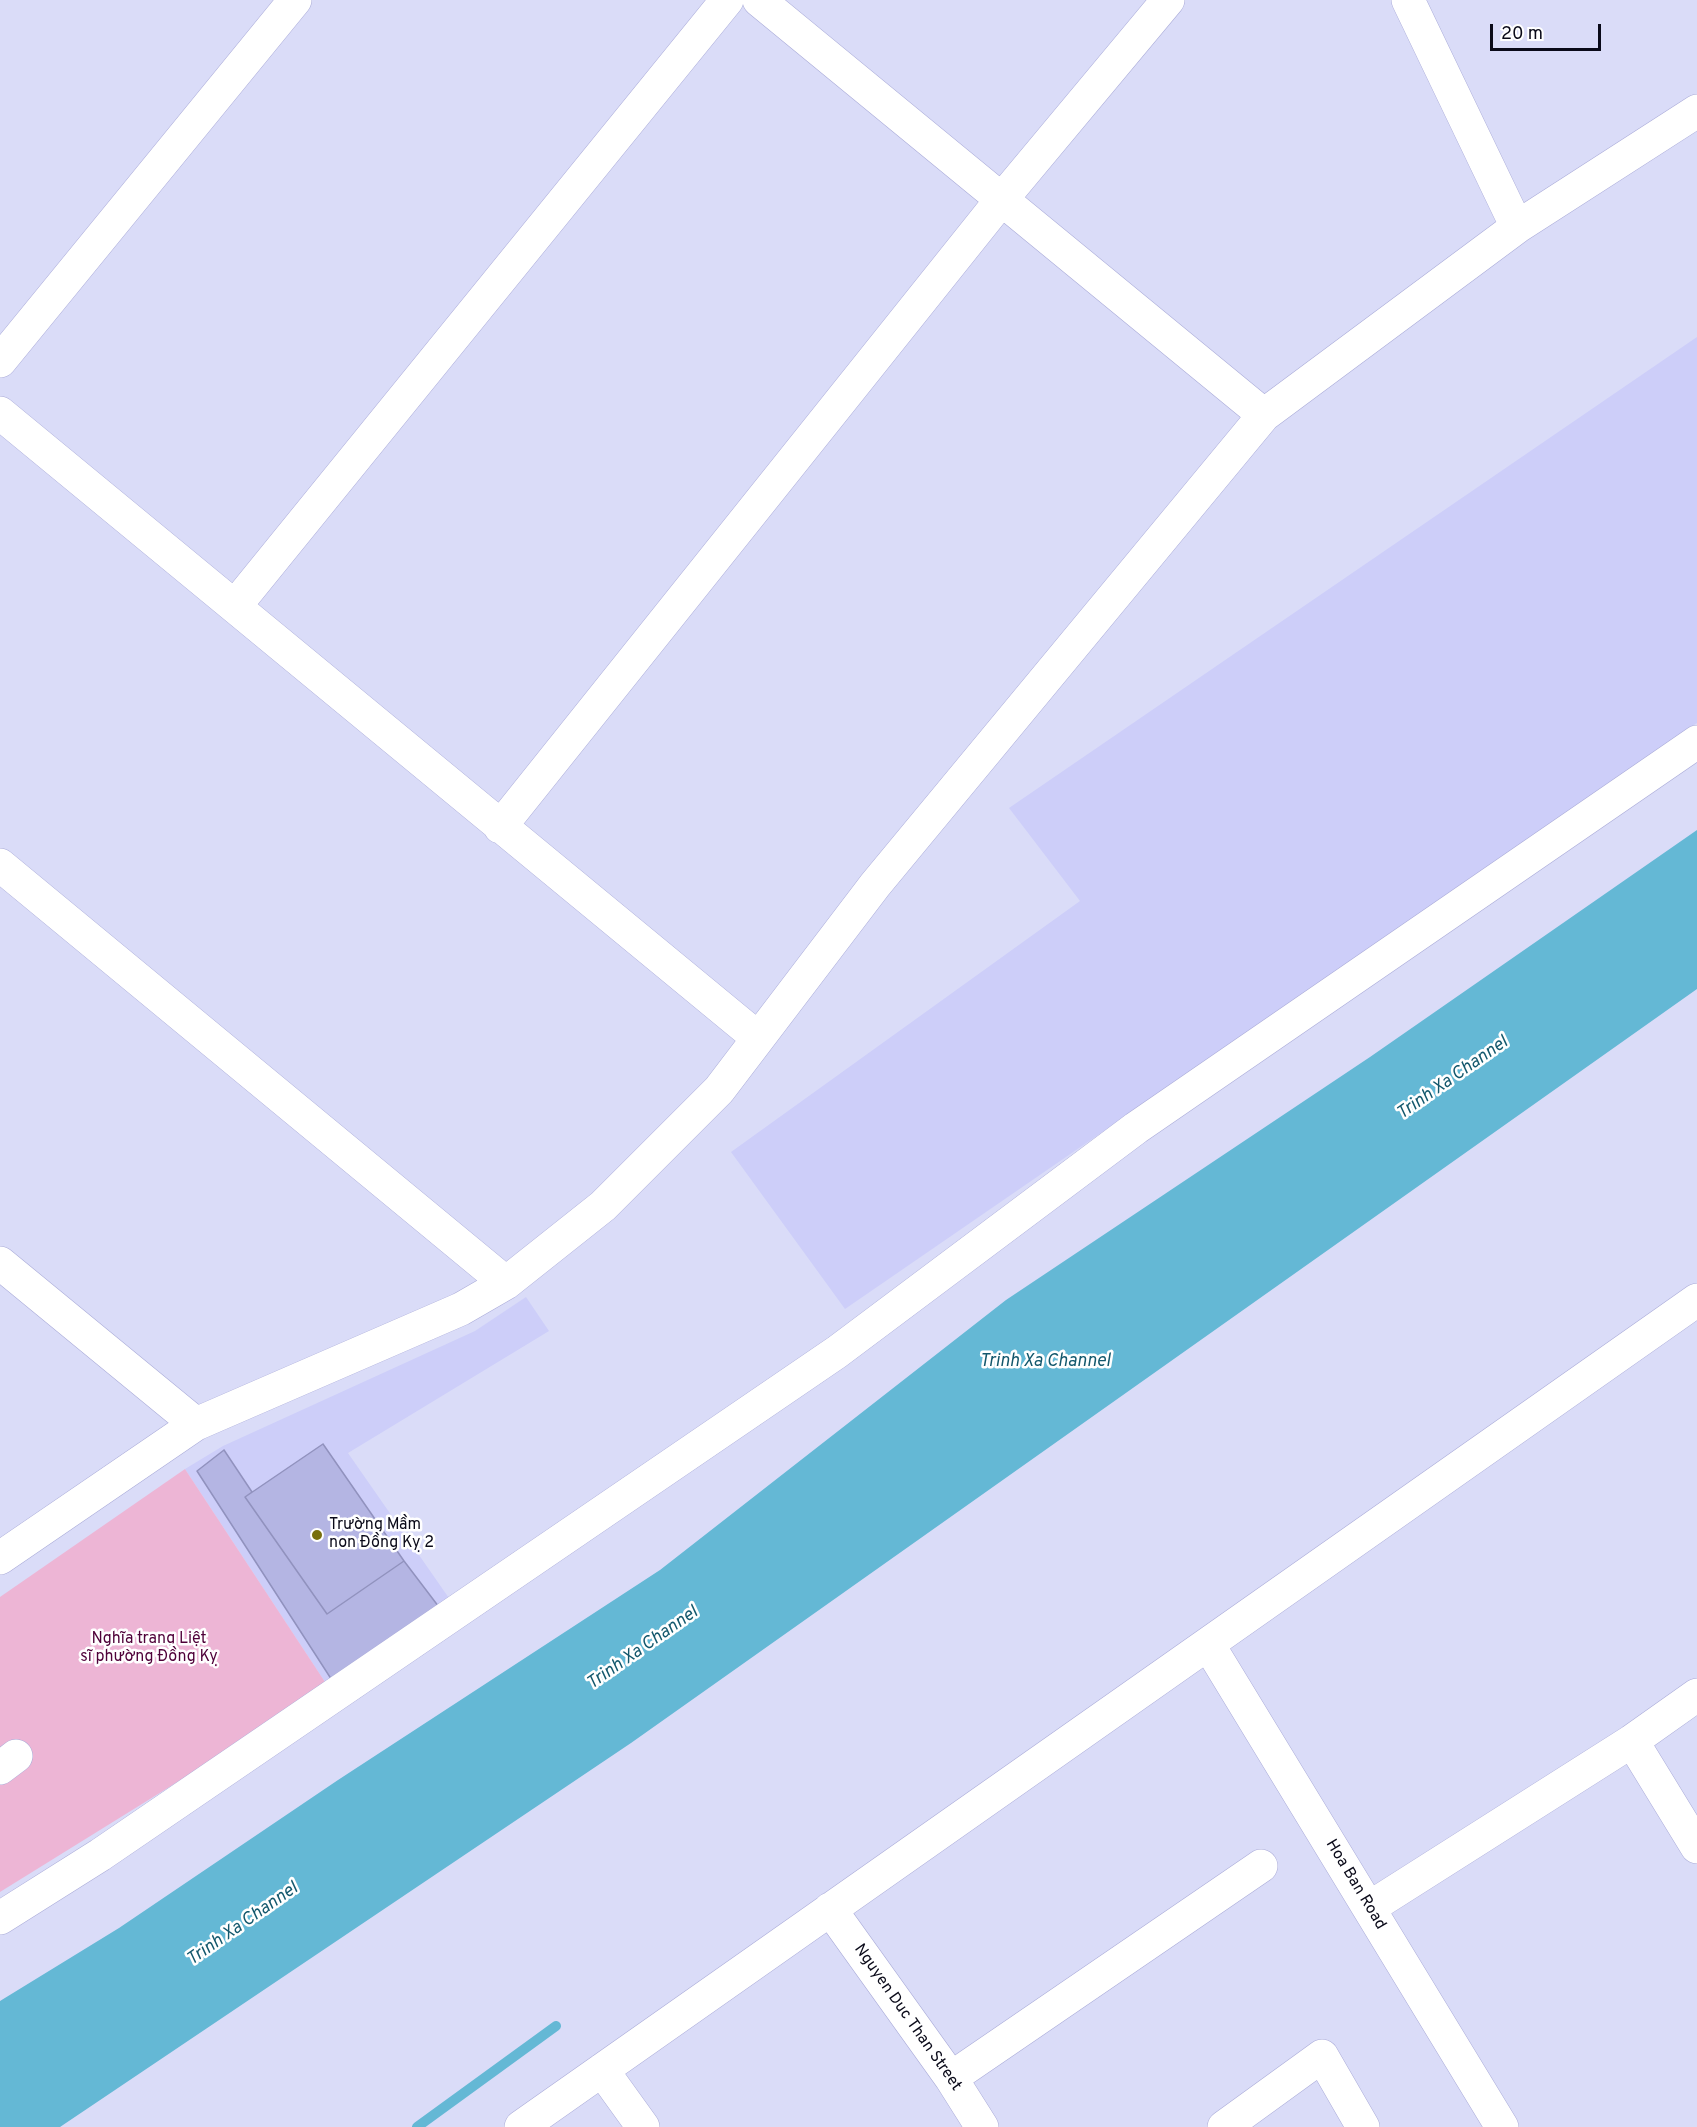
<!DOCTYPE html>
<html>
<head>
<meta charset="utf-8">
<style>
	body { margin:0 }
	#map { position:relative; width:1697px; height:2127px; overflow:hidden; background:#dadcf8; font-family:Overpass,sans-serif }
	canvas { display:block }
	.scale { position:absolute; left:1490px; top:24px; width:111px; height:27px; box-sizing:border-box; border:3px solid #0a0a19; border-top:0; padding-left:8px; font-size:18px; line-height:21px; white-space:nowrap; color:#0a0a19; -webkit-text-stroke:4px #fff; paint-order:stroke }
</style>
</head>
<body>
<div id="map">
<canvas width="1697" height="2127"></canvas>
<div class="scale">20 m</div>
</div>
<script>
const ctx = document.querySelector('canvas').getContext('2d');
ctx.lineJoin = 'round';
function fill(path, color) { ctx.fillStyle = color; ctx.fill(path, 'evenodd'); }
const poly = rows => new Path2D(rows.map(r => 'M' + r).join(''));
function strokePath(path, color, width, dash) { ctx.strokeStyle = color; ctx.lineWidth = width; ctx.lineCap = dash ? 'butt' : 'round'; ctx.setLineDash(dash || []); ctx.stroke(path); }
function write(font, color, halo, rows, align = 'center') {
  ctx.font = font + ' Overpass,sans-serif'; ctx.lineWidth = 5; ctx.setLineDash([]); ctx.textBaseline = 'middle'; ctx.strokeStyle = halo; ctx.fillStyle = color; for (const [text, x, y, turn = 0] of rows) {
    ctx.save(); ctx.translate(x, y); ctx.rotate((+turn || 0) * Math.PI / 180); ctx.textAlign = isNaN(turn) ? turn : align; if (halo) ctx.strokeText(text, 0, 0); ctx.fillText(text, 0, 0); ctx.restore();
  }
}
fill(poly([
	[1697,337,1697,723,845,1309,731,1152,1080,901,1009,808],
	[526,1297,549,1331,348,1453,451,1601,329,1688,185,1469,223,1446,475,1331]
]), '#cdcef9');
fill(poly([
	[185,1469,329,1688,0,1892,0,1597]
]), '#edb5d5');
fill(poly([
	[1697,830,1697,989,631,1743,60,2127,0,2127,0,2001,119,1928,338,1780,660,1570,1006,1300,1370,1057]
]), '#64b8d5');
strokePath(poly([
	[417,2127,556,2026]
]), '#64b8d5', 10);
const building = poly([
	[323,1444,404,1561,327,1614,245,1497,323,1444],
	[224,1450,252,1492,245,1497,327,1614,404,1561,442,1611,337,1688,197,1471,224,1450]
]);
fill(building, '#b4b5e3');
strokePath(building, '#9192be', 1.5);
const minor = poly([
	[759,0,1264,415],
	[1408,0,1517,227],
	[0,361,295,0],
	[0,413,758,1038],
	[235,606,727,0],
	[500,827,1002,199,1168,0],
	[0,865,506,1283],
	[0,1263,196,1424],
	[0,1558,196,1424,461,1309,506,1283,603,1206,719,1090,875,885,1264,415,1517,227,1697,111],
	[1208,1644,1502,2127],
	[1632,1741,1697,1847],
	[0,1768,16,1756],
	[1369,1908,1632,1741,1697,1695],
	[830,1909,951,2078,982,2127],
	[0,1918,100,1855,837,1352,1136,1128,1697,742],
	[602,2070,643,2127],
	[951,2078,1261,1866],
	[521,2127,1697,1300],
	[1224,2127,1322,2056,1363,2127]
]);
strokePath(minor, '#aaabd8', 34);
strokePath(minor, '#fff', 33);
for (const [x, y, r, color] of [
	[317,1535,6,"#786f0d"]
]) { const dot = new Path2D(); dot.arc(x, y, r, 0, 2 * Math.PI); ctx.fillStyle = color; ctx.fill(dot); strokePath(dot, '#fff', 2); }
write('16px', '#0a0a19', '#fff', [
	["Trường Mầm",329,1526],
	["non Đồng Kỵ 2",329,1544]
], 'left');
write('16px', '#4f0139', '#fff', [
	["Nghĩa trang Liệt",149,1640],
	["sĩ phường Đồng Kỵ",149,1658]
]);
write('16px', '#0a0a19', '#fff', [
	["Hoa Ban Road",1355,1885,59],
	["Nguyen Duc Than Street",907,2018,55]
]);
write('italic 18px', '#13586d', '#fff', [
	["Trinh Xa Channel",1453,1079,-35],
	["Trinh Xa Channel",1045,1362],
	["Trinh Xa Channel",643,1649,-35],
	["Trinh Xa Channel",243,1925,-35]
]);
</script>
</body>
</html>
